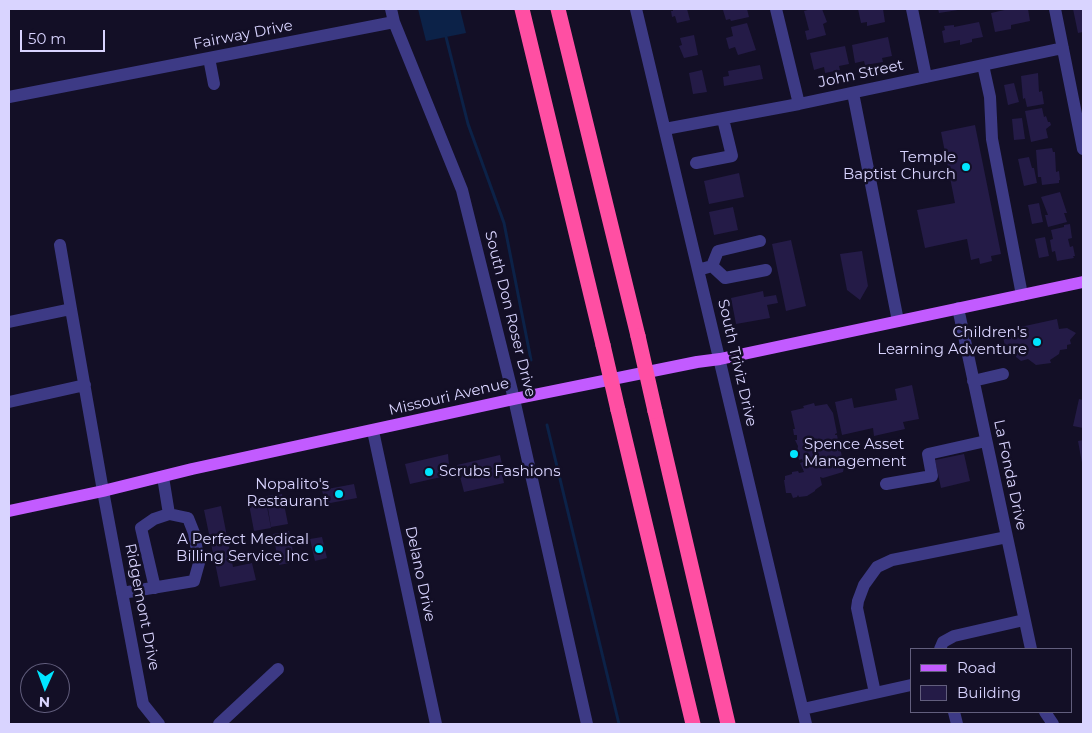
<!DOCTYPE html>
<html>
<head>
<meta charset="utf-8">
<style>
	body { margin:0 }
	#map { position:relative; width:1092px; height:733px; overflow:hidden; background:#130f26; font-family:Montserrat,sans-serif }
	canvas { display:block }
	.frame { position:absolute; inset:0; border:10px solid #d9d4ff; pointer-events:none }
	.legend { position:absolute; left:910px; top:648px; width:162px; height:65px; box-sizing:border-box; background:#130f26; border:1px solid #625e7d; margin:0; padding:6px 9px; list-style:none; font-size:15px; color:#d9d4ff }
	.legend li { display:flex; align-items:center; gap:10px; height:25px }
	.legend b { width:25px; border:1px solid #625e7d }
	.north { position:absolute; left:20px; top:663px; width:50px; height:50px; box-sizing:border-box; background:#130f26; border:1px solid #625e7d; border-radius:50%; rotate:182deg; font-size:14px; font-weight:700; line-height:20px; text-align:center; color:#d9d4ff }
	.north::after { content:''; display:block; margin:auto; width:18px; height:22px; background:#00e5ff; clip-path:polygon(50% 0,100% 100%,50% 72%,0 100%) }
	.scale { position:absolute; left:20px; top:30px; width:85px; height:22px; box-sizing:border-box; border:2px solid #d9d4ff; border-top:0; padding-left:6px; font-size:15px; line-height:18px; white-space:nowrap; color:#d9d4ff; -webkit-text-stroke:4px #130f26; paint-order:stroke }
</style>
</head>
<body>
<div id="map">
<canvas width="1092" height="733"></canvas>
<div class="frame"></div>
<ul class="legend">
<li><b style="height:6px;background:#c25bff"></b>Road</li>
<li><b style="height:14px;background:#241b47"></b>Building</li>
</ul>
<div class="north">N</div>
<div class="scale">50 m</div>
</div>
<script>
const ctx = document.querySelector('canvas').getContext('2d');
ctx.lineJoin = 'round';
function fill(path, color) { ctx.fillStyle = color; ctx.fill(path, 'evenodd'); }
const poly = rows => new Path2D(rows.map(r => 'M' + r).join(''));
function strokePath(path, color, width, dash) { ctx.strokeStyle = color; ctx.lineWidth = width; ctx.lineCap = dash ? 'butt' : 'round'; ctx.setLineDash(dash || []); ctx.stroke(path); }
function write(font, color, halo, rows, align = 'center') {
  ctx.font = font + ' Montserrat,sans-serif'; ctx.lineWidth = 5; ctx.setLineDash([]); ctx.textBaseline = 'middle'; ctx.strokeStyle = halo; ctx.fillStyle = color; for (const [text, x, y, turn = 0] of rows) {
    ctx.save(); ctx.translate(x, y); ctx.rotate((+turn || 0) * Math.PI / 180); ctx.textAlign = isNaN(turn) ? turn : align; if (halo) ctx.strokeText(text, 0, 0); ctx.fillText(text, 0, 0); ctx.restore();
  }
}
fill(poly([
	[418,9,460,9,466,33,426,41]
]), '#0c2248');
strokePath(poly([
	[446,37,468,124,504,223,531,360],
	[547,425,619,724]
]), '#0c2248', 3);
fill(poly([
	[673,9,687,9,690,20,677,23,675,16,672,17,671,11,673,11],
	[727,9,747,9,749,17,731,21,730,19,726,20,723,10],
	[811,9,822,9,827,22,823,24,826,35,807,40,805,31,809,30,804,11],
	[858,9,883,9,885,22,867,26,867,22,861,23],
	[938,9,958,9,958,10,939,13],
	[1009,9,1028,9,1030,21,1011,25,1011,29,995,32,991,13],
	[1073,9,1083,9,1083,32,1078,33],
	[979,22,983,37,972,39,972,42,960,45,960,40,944,43,942,31,945,30,944,26,954,25,954,27],
	[747,23,756,50,738,55,735,47,729,49,726,38,733,36,731,27],
	[694,35,698,55,684,58,679,46,682,45,680,38],
	[888,37,892,56,882,58,883,62,865,65,864,61,855,63,852,45],
	[845,46,849,64,839,66,840,70,825,73,824,67,814,70,810,53],
	[760,65,763,79,724,86,723,77,729,76,728,71],
	[702,70,707,92,693,94,689,73],
	[1038,73,1039,92,1042,91,1044,104,1027,107,1025,98,1023,99,1021,76],
	[1014,83,1019,102,1008,105,1004,85],
	[1042,108,1044,117,1046,116,1048,122,1050,122,1051,125,1046,129,1048,138,1031,142,1025,111],
	[1022,118,1025,139,1014,140,1012,119],
	[975,125,1001,254,991,256,992,261,980,264,979,258,971,260,967,239,925,248,917,210,955,203,941,132],
	[1052,148,1053,152,1055,152,1056,172,1059,171,1060,180,1059,180,1059,183,1042,185,1041,177,1038,177,1036,150],
	[1029,157,1032,168,1034,168,1037,183,1024,186,1018,159],
	[739,173,744,197,709,204,704,181],
	[1060,192,1067,213,1064,213,1067,222,1048,227,1045,215,1048,215,1041,197],
	[1039,203,1043,222,1032,224,1028,205],
	[733,207,738,230,714,235,709,212],
	[1070,224,1072,238,1068,239,1070,247,1073,246,1075,256,1073,256,1074,258,1057,261,1055,251,1052,252,1050,240,1053,239,1051,230,1064,227,1064,225],
	[1045,237,1049,256,1039,258,1035,239],
	[791,240,806,306,786,311,772,244],
	[862,251,868,286,860,300,847,290,840,254],
	[763,291,764,297,776,295,778,303,767,305,770,318,736,324,731,298],
	[1057,319,1059,329,1067,328,1076,333,1070,340,1071,344,1067,345,1067,349,1060,350,1059,354,1050,360,1051,363,1036,365,1028,359,1021,361,1016,357,1015,353,1017,348,1015,345,1005,347,1002,331],
	[912,385,919,419,903,422,905,429,874,436,873,428,842,435,835,402,852,398,854,408,897,400,895,389],
	[1079,399,1083,400,1083,428,1073,426],
	[814,403,815,406,827,404,833,413,837,433,835,434,835,435,837,435,838,440,836,441,838,448,840,447,844,467,843,472,823,478,820,477,822,485,815,490,815,491,807,496,799,497,798,495,797,497,793,498,791,493,786,493,784,480,785,480,785,476,792,474,792,472,798,471,799,473,804,472,800,463,803,462,802,459,799,460,797,454,798,446,795,440,797,440,797,435,794,435,793,429,795,429,791,411,804,408,803,406],
	[1083,440,1083,463,1082,463,1078,441],
	[448,454,450,475,410,484,405,464],
	[964,454,970,481,941,488,935,460],
	[500,455,504,473,502,474,504,483,464,492,457,465],
	[354,484,357,498,325,504,322,490],
	[282,494,288,524,271,527,266,496],
	[265,496,271,528,254,531,248,499],
	[221,506,233,567,252,563,256,580,220,587,204,510],
	[289,531,295,562,279,565,273,534],
	[322,537,327,558,315,561,310,539]
]), '#241b47');
strokePath(poly([
	[391,9,394,22,462,190,514,399,587,724],
	[636,9,806,724],
	[776,9,799,104],
	[912,9,926,77],
	[1055,9,1083,149],
	[209,58,214,84],
	[983,65,990,97,992,139,1022,295],
	[853,93,898,321],
	[9,97,394,22],
	[665,129,799,104,1063,48],
	[696,163,732,156,723,119],
	[60,245,71,309],
	[712,266,718,251,760,241],
	[698,270,712,266,725,278,766,270],
	[958,308,1031,649],
	[9,322,71,309,103,491,143,704,159,724],
	[973,381,1003,374],
	[9,402,85,385],
	[373,431,436,724],
	[886,484,932,476,928,454,986,441],
	[155,588,141,528,154,519,169,514],
	[122,593,194,581,199,563,194,533,188,518,169,514,163,477],
	[940,649,943,642,954,636,1024,620],
	[875,693,857,608,858,601,864,585,877,567,892,560,1007,537],
	[803,709,911,685],
	[954,712,957,724],
	[1045,712,1053,724],
	[219,724,278,669]
]), '#3d3a85', 12);
strokePath(poly([
	[9,511,103,491,192,469,514,399,697,362,720,359,1083,282]
]), '#c25bff', 12);
strokePath(poly([
	[522,9,603,345],
	[558,9,638,336],
	[618,410,693,724],
	[655,411,728,724]
]), '#ff4fa3', 15);
strokePath(poly([
	[638,336,655,411],
	[603,345,618,410]
]), '#ff4fa3', 15);
for (const [x, y, r, color] of [
	[966,167,5,"#00e5ff"],
	[1037,342,5,"#00e5ff"],
	[794,454,5,"#00e5ff"],
	[429,472,5,"#00e5ff"],
	[339,494,5,"#00e5ff"],
	[319,549,5,"#00e5ff"]
]) { const dot = new Path2D(); dot.arc(x, y, r, 0, 2 * Math.PI); ctx.fillStyle = color; ctx.fill(dot); strokePath(dot, '#130f26', 2); }
write('15px', '#d9d4ff', '#130f26', [
	["Fairway Drive",243,35,-11],
	["John Street",861,74,-12],
	["South Don Roser Drive",510,314,76],
	["South Triviz Drive",737,363,77],
	["Missouri Avenue",449,397,-13],
	["La Fonda Drive",1010,475,78],
	["Delano Drive",420,574,78],
	["Ridgemont Drive",142,607,79]
]);
write('15px', '#d9d4ff', '#130f26', [
	["Temple",956,158],
	["Baptist Church",956,175],
	["Children's",1027,333],
	["Learning Adventure",1027,350],
	["Spence Asset",804,445,"left"],
	["Management",804,462,"left"],
	["Scrubs Fashions",439,472,"left"],
	["Nopalito's",329,485],
	["Restaurant",329,502],
	["A Perfect Medical",309,540],
	["Billing Service Inc",309,557]
], 'right');
</script>
</body>
</html>
